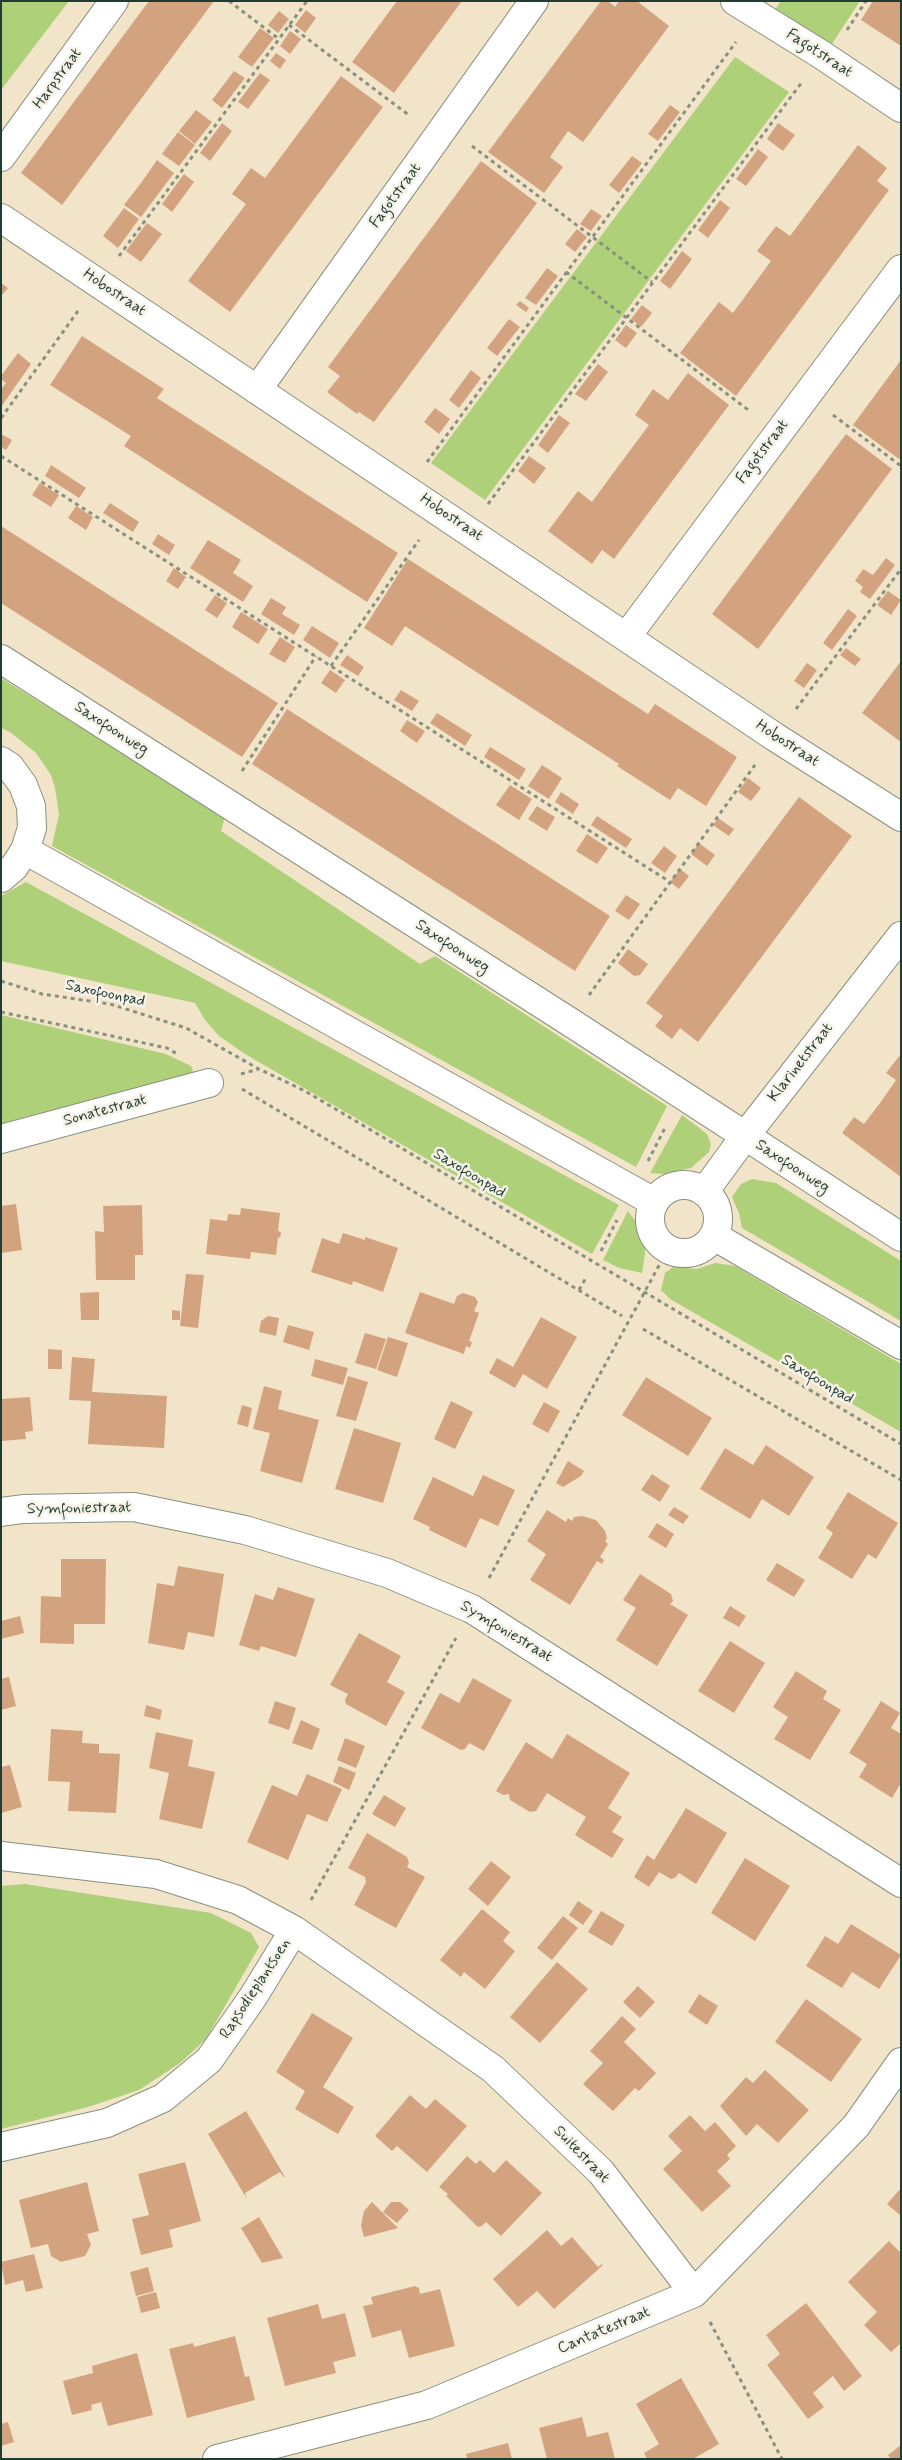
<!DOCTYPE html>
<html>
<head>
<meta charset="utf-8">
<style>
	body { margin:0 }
	#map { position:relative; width:902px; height:2460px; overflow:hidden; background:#f2e4c9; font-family:Mynerve,sans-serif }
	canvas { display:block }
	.frame { position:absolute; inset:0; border:2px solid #1f3d34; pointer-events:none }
</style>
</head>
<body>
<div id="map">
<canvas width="902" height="2460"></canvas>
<div class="frame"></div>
</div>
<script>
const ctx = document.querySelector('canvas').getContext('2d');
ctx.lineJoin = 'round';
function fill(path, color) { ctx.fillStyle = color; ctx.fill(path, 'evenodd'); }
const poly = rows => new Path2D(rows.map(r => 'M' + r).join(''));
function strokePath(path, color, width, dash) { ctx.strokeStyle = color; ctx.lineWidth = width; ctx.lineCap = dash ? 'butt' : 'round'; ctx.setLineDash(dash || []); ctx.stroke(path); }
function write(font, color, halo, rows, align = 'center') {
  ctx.font = font + ' Mynerve,sans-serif'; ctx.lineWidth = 5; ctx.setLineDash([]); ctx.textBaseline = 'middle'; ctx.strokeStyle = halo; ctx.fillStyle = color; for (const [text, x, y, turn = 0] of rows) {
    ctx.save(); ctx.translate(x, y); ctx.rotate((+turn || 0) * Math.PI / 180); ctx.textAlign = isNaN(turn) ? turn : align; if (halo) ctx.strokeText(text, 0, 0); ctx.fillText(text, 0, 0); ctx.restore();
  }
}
fill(poly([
	[4,1,69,1,1,90,1,4],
	[781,1,860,1,828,50,773,13],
	[735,57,789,92,485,500,431,463],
	[1,678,225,817,221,831,420,964,435,956,667,1106,636,1167,52,846,59,814,55,788,51,775,36,753,10,732,1,728],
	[26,882,619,1205,592,1254,245,1054,219,1036,205,1020,195,1003,1,961,1,896],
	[1,1015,166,1054,191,1066,194,1074,1,1126],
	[682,1115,707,1134,711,1144,709,1152,691,1168,664,1174,650,1173],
	[752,1179,776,1183,901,1261,901,1321,742,1228,739,1213,732,1197,741,1184],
	[628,1211,636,1222,645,1246,645,1254,642,1273,619,1268,603,1260],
	[715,1263,735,1266,901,1364,901,1432,670,1299,661,1290,665,1273,673,1267,697,1269],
	[25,1884,211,1913,251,1933,259,1947,206,2039,180,2063,139,2090,88,2107,1,2129,1,1886]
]), '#add079');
fill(poly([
	[149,1,214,1,62,205,21,173],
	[397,1,462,1,394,93,352,62],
	[601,1,608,1,615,7,619,1,637,1,669,26,583,142,568,131,550,157,563,167,544,193,488,152],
	[873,1,901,1,901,46,861,20],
	[306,10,316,18,305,33,295,25],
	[279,11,289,19,278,33,268,25],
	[260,28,274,38,252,67,238,57],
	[290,31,301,39,290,54,280,46],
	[276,53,286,60,280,69,270,61],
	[234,71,245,78,222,108,212,100],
	[260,73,270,80,248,109,238,102],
	[341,76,383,107,230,312,188,281,246,204,232,194,251,168,265,178],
	[670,105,680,112,658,141,648,134],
	[196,110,212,122,195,144,179,131],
	[222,123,232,131,210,161,200,153],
	[778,123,795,135,783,151,767,139],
	[178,132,195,145,179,166,162,154],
	[858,145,887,168,877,181,889,190,736,396,680,353,719,302,733,313,771,261,757,251,776,226,790,236],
	[758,149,768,157,746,186,736,179],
	[632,156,642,163,619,193,609,185],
	[157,160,174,173,141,217,124,205,141,183,145,186,141,183],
	[481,161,537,203,374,422,359,412,357,414,327,392,340,376,328,367],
	[184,174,194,182,172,212,162,204],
	[720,200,730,208,708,238,698,230],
	[124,208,139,219,118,248,103,236],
	[591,209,602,216,591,231,580,224],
	[147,223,162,234,141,262,126,251],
	[577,229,587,237,575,252,565,244],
	[682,251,692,259,670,289,660,281],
	[547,268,558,276,536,305,525,298],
	[1,283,8,288,1,296],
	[520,301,529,308,526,312,516,305],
	[642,305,652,313,641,327,631,319],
	[509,319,520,327,497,356,487,348],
	[626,325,637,333,626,348,615,340],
	[82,336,164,389,157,398,398,553,367,602,124,446,131,436,50,385],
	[18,353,31,364,1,407,1,389,6,383,1,379,1,376],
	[901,360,901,457,899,459,853,425],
	[598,364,608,372,586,401,575,394],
	[471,370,481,378,459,408,449,400],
	[688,373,729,405,614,559,602,550,592,564,548,531,578,491,592,502,611,476,649,425,635,415,653,389,668,400],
	[435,408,450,419,439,434,424,422],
	[559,415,570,423,548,453,538,445],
	[1,434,12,440,6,450,1,447],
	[846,434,892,469,758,649,712,614],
	[529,456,546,468,534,484,518,471],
	[51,465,86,488,79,498,45,476],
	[40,483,59,495,51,507,32,495],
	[110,503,139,522,133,532,103,513],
	[76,506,93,517,86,530,68,518],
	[1,526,278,703,242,757,1,603],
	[158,534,175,545,169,555,152,544],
	[208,540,241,560,233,573,253,586,243,602,190,568],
	[886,558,895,565,870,599,860,592,863,587,855,581,863,569,873,575],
	[408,559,648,714,655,704,737,757,706,806,678,788,670,800,617,766,619,764,405,626,392,646,364,628],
	[174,568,186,577,178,589,166,581],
	[888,591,901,600,891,615,877,605],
	[215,595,227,603,217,618,205,610],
	[271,598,286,607,282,614,300,625,294,635,261,614],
	[848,609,857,616,832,650,823,643],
	[241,612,268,629,258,644,232,627],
	[312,626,339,643,330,658,303,640],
	[280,637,295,647,285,663,269,654],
	[846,648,861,659,855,666,840,655],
	[347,655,364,667,358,676,340,665],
	[901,661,901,742,862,713],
	[807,663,817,670,804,688,794,681],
	[330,670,345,680,336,693,321,683],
	[401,690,419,701,412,711,394,700],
	[287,709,610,916,575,971,252,764],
	[437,713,472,735,465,746,430,723],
	[407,720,425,731,417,743,400,731],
	[490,747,526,769,519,780,484,757],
	[542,765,562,778,549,799,528,786],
	[748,778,761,788,751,801,738,792],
	[510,785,532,799,519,820,496,805],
	[561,792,579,804,573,814,555,802],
	[799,797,852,836,698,1042,680,1028,672,1039,655,1026,663,1016,646,1003],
	[537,806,555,817,547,831,528,819],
	[597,816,632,839,626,848,591,825],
	[718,818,734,829,729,836,713,825],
	[587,834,608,848,597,864,576,851],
	[699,843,715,855,707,866,691,854],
	[664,846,677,856,665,873,651,863],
	[680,869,689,876,679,889,670,882],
	[626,895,640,904,629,920,615,911],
	[628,949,648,964,640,975,634,976,618,963],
	[901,1054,901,1177,842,1133,854,1117,864,1124,880,1103,896,1080,886,1073],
	[16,1204,22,1250,1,1253,1,1206],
	[142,1205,143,1255,135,1255,135,1280,96,1280,95,1231,104,1232,103,1206],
	[241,1208,280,1213,278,1231,281,1232,280,1238,278,1237,276,1255,251,1252,250,1259,206,1254,210,1219,227,1221,228,1214,240,1215],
	[343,1233,365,1240,365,1237,398,1248,383,1292,353,1281,352,1285,311,1272,322,1238,339,1244],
	[186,1274,204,1275,198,1328,180,1326],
	[99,1292,99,1320,81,1320,80,1293],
	[420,1292,454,1304,457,1296,463,1293,475,1297,478,1302,474,1311,479,1313,469,1341,472,1342,470,1348,466,1346,464,1354,405,1333],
	[172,1310,180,1311,180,1320,172,1320],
	[268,1316,279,1318,276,1336,259,1332,261,1321],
	[541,1317,577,1337,547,1389,523,1374,515,1388,489,1373,497,1358,513,1367],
	[288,1325,314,1332,309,1350,283,1342],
	[365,1333,386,1339,376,1369,355,1363],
	[388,1337,408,1343,397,1377,377,1370],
	[48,1349,62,1350,62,1369,48,1369],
	[72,1357,95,1359,92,1392,167,1396,164,1448,88,1444,91,1401,69,1400],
	[315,1359,348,1368,343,1385,311,1376],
	[348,1376,368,1382,356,1421,336,1416],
	[646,1377,712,1418,688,1456,622,1415],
	[264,1386,282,1391,278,1409,319,1420,302,1483,260,1471,270,1433,253,1429],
	[30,1397,33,1431,25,1432,26,1439,1,1441,1,1399],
	[451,1401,473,1412,455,1449,434,1439],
	[544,1402,560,1411,548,1433,532,1424],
	[242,1405,252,1408,248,1427,237,1424],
	[354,1428,401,1443,383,1503,335,1489],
	[766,1445,814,1477,789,1516,762,1499,750,1519,700,1489,725,1448,753,1465],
	[568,1461,584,1471,581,1476,563,1487,556,1483],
	[652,1474,670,1486,660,1502,641,1490],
	[483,1475,515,1490,498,1526,480,1518,466,1548,429,1530,430,1527,413,1519,433,1477,473,1496],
	[848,1492,898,1523,876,1559,868,1554,852,1579,818,1558,833,1533,826,1528],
	[674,1507,689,1516,683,1524,668,1515],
	[547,1510,566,1522,568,1518,572,1521,574,1517,582,1516,596,1520,605,1531,607,1538,605,1541,608,1544,600,1557,604,1560,602,1564,597,1561,570,1605,530,1580,546,1554,527,1541],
	[657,1523,674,1534,666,1548,648,1537],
	[61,1559,106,1559,105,1624,74,1624,74,1644,40,1643,41,1596,61,1597],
	[777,1563,805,1580,794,1597,766,1580],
	[178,1566,224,1574,214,1637,188,1632,184,1650,148,1643,157,1583,174,1586],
	[640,1574,671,1594,673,1601,670,1604,688,1615,657,1666,616,1640,636,1608,623,1600],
	[278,1587,315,1599,296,1657,261,1646,259,1651,239,1645,255,1594,273,1600],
	[730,1606,746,1616,739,1627,723,1618],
	[20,1616,24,1633,1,1639,1,1621],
	[359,1633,401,1656,387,1682,405,1692,386,1726,346,1704,345,1700,348,1694,330,1685],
	[730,1641,765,1663,734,1713,698,1691],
	[796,1671,827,1691,823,1699,841,1710,810,1760,774,1739,788,1717,773,1707],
	[9,1677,16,1706,1,1710,1,1679],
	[473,1678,512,1700,484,1751,469,1743,465,1749,461,1750,421,1728,440,1693,459,1703],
	[275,1701,296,1708,289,1730,268,1723],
	[881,1701,900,1713,891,1728,901,1734,901,1783,892,1798,859,1777,867,1764,849,1753],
	[146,1705,162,1710,160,1720,144,1716],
	[301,1720,320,1729,312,1750,292,1743],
	[51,1729,83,1731,82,1743,99,1744,99,1753,120,1754,116,1813,68,1811,70,1782,48,1781],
	[156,1732,193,1740,188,1766,215,1772,202,1829,159,1819,169,1773,149,1768],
	[567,1734,630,1773,608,1808,622,1817,612,1832,624,1839,612,1858,575,1835,586,1817,547,1793,536,1811,530,1812,510,1800,509,1794,503,1795,496,1791,526,1742,552,1759],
	[345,1738,365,1746,356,1768,337,1760],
	[10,1765,22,1807,1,1813,1,1767],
	[339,1766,356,1773,349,1790,333,1782],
	[307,1774,342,1789,327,1822,307,1814,288,1860,247,1842,272,1785,297,1796],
	[384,1795,406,1808,395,1827,372,1814],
	[686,1808,727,1833,696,1884,679,1873,675,1878,671,1879,659,1872,649,1887,634,1877,647,1855,654,1860],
	[367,1833,407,1857,409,1863,407,1867,425,1877,396,1928,354,1905,366,1882,365,1877,348,1868],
	[745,1858,790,1886,755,1941,711,1913],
	[491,1861,511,1877,488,1906,468,1889],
	[578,1901,593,1911,583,1925,569,1915],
	[482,1909,510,1932,503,1941,515,1951,485,1989,464,1972,461,1977,440,1960],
	[601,1911,625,1925,612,1946,588,1932],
	[563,1916,578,1928,552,1960,537,1948],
	[851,1924,901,1955,879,1989,852,1972,842,1988,806,1966,825,1936,838,1944],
	[557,1962,588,1989,540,2043,510,2017],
	[638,1986,655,2002,640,2018,623,2002],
	[699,1994,718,2006,707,2025,688,2012],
	[806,1999,862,2039,831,2082,775,2042],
	[312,2013,353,2038,323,2087,354,2107,338,2134,295,2109,305,2091,276,2072],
	[622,2016,636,2029,624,2042,656,2073,639,2091,635,2088,613,2111,583,2084,603,2063,590,2051],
	[765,2070,809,2110,778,2143,757,2124,746,2136,720,2106,746,2077,753,2083],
	[410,2095,426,2109,435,2099,467,2126,427,2172,397,2146,392,2151,375,2136],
	[246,2111,285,2177,284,2177,280,2172,245,2193,247,2199,208,2134],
	[690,2115,705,2131,715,2122,736,2146,727,2155,730,2159,717,2171,731,2186,702,2212,663,2169,682,2151,668,2136],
	[467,2156,476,2164,480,2160,494,2173,506,2160,542,2193,501,2236,486,2222,482,2226,478,2227,446,2196,448,2194,439,2187],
	[185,2162,201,2221,169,2230,173,2247,141,2255,132,2219,149,2215,138,2174],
	[87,2182,99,2231,87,2234,91,2245,85,2256,61,2262,51,2256,48,2244,31,2248,19,2200],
	[901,2188,901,2216,887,2204],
	[372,2202,398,2228,364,2237,361,2226,364,2211],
	[391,2202,400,2202,409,2210,397,2223,383,2212],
	[259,2217,283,2258,262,2263,241,2228],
	[547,2230,561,2246,572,2237,598,2267,602,2264,603,2265,554,2309,537,2291,518,2307,493,2279],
	[889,2241,901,2253,901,2343,891,2352,864,2325,877,2312,848,2282],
	[34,2254,43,2288,26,2292,23,2280,5,2285,1,2262],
	[148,2267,154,2291,136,2296,130,2272],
	[415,2286,419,2288,420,2294,440,2289,455,2346,409,2358,401,2330,372,2338,363,2306,373,2304,371,2297],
	[156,2292,160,2308,141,2313,137,2297],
	[806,2303,862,2376,844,2391,833,2376,813,2393,824,2407,808,2419,767,2365,780,2354,766,2335],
	[318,2304,322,2319,345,2313,356,2356,333,2362,336,2373,285,2386,267,2318],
	[235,2336,245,2377,249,2376,255,2400,187,2418,169,2349,193,2343,194,2347],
	[137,2353,153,2415,108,2426,101,2402,91,2405,92,2410,72,2415,63,2381,93,2373,92,2366],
	[681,2378,719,2444,693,2459,647,2459,644,2453,659,2444,636,2404],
	[582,2417,587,2437,608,2432,615,2459,547,2459,539,2428],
	[8,2422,14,2442,1,2446,1,2424],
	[508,2443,512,2459,467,2459,466,2454],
	[901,2445,901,2459,891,2459,888,2455]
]), '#d3a37f');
const minor = poly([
	[735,1,822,55,901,108],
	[1,157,114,1],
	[1,218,775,737,901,817],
	[257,390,534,1],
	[627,636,901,269],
	[1,659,570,1022,901,1237],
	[1,761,10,767,23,785,31,806,32,828,25,850,14,867,1,878],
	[25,850,654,1202],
	[1,1139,209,1083],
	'650 1219a34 34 0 1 1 68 0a34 34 0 1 1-68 0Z',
	[704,1192,745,1136,901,936],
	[714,1236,901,1345],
	[1,1512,23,1509,134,1507,245,1530,387,1573,472,1609,901,1883],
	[1,1856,156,1874,238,1900,294,1930,253,1997,209,2060,163,2098,107,2123,1,2147],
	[294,1930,493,2069,601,2172,694,2293],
	[217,2459,427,2405,694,2293,856,2126,901,2062]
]);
strokePath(minor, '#88907e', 30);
strokePath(poly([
	[229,1,279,39],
	[289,25,410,116],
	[847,30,866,1],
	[472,146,652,282],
	[119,256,307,1],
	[566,272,751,412],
	[833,415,901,466],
	[1,418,78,311],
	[1,456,670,882],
	[427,462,736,42],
	[488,504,802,82],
	[331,666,419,540],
	[796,709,901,569],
	[242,771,316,656],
	[1,981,42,994,110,1004,186,1028,259,1069,305,1091,901,1444],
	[589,995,755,765],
	[1,1012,167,1048,179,1055],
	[241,1074,259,1069],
	[242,1089,622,1316],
	[648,1161,666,1126],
	[601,1251,617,1220],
	[579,1290,587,1276],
	[643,1329,901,1480],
	[489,1578,668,1249],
	[311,1900,456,1638],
	[710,2322,782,2459]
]), '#88907e', 3, [4, 4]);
strokePath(minor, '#fff', 28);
write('16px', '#1f3d34', '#f7f3e8', [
	["Fagotstraat",819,54,33],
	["Harpstraat",58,79,-54],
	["Fagotstraat",396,196,-54],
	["Hobostraat",114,293,34],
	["Fagotstraat",763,452,-53],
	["Hobostraat",451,518,34],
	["Saxofoonweg",111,729,33],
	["Hobostraat",787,744,33],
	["Saxofoonweg",452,947,33],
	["Saxofoonpad",105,994,12],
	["Klarinetstraat",801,1063,-52],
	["Sonatestraat",105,1111,-15],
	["Saxofoonweg",792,1167,33],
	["Saxofoonpad",469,1174,31],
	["Saxofoonpad",817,1380,31],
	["Symfoniestraat",79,1509,-1],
	["Symfoniestraat",506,1632,31],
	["Rapsodieplantsoen",256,1989,-57],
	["Suitestraat",581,2155,46],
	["Cantatestraat",604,2331,-23]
]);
</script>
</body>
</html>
